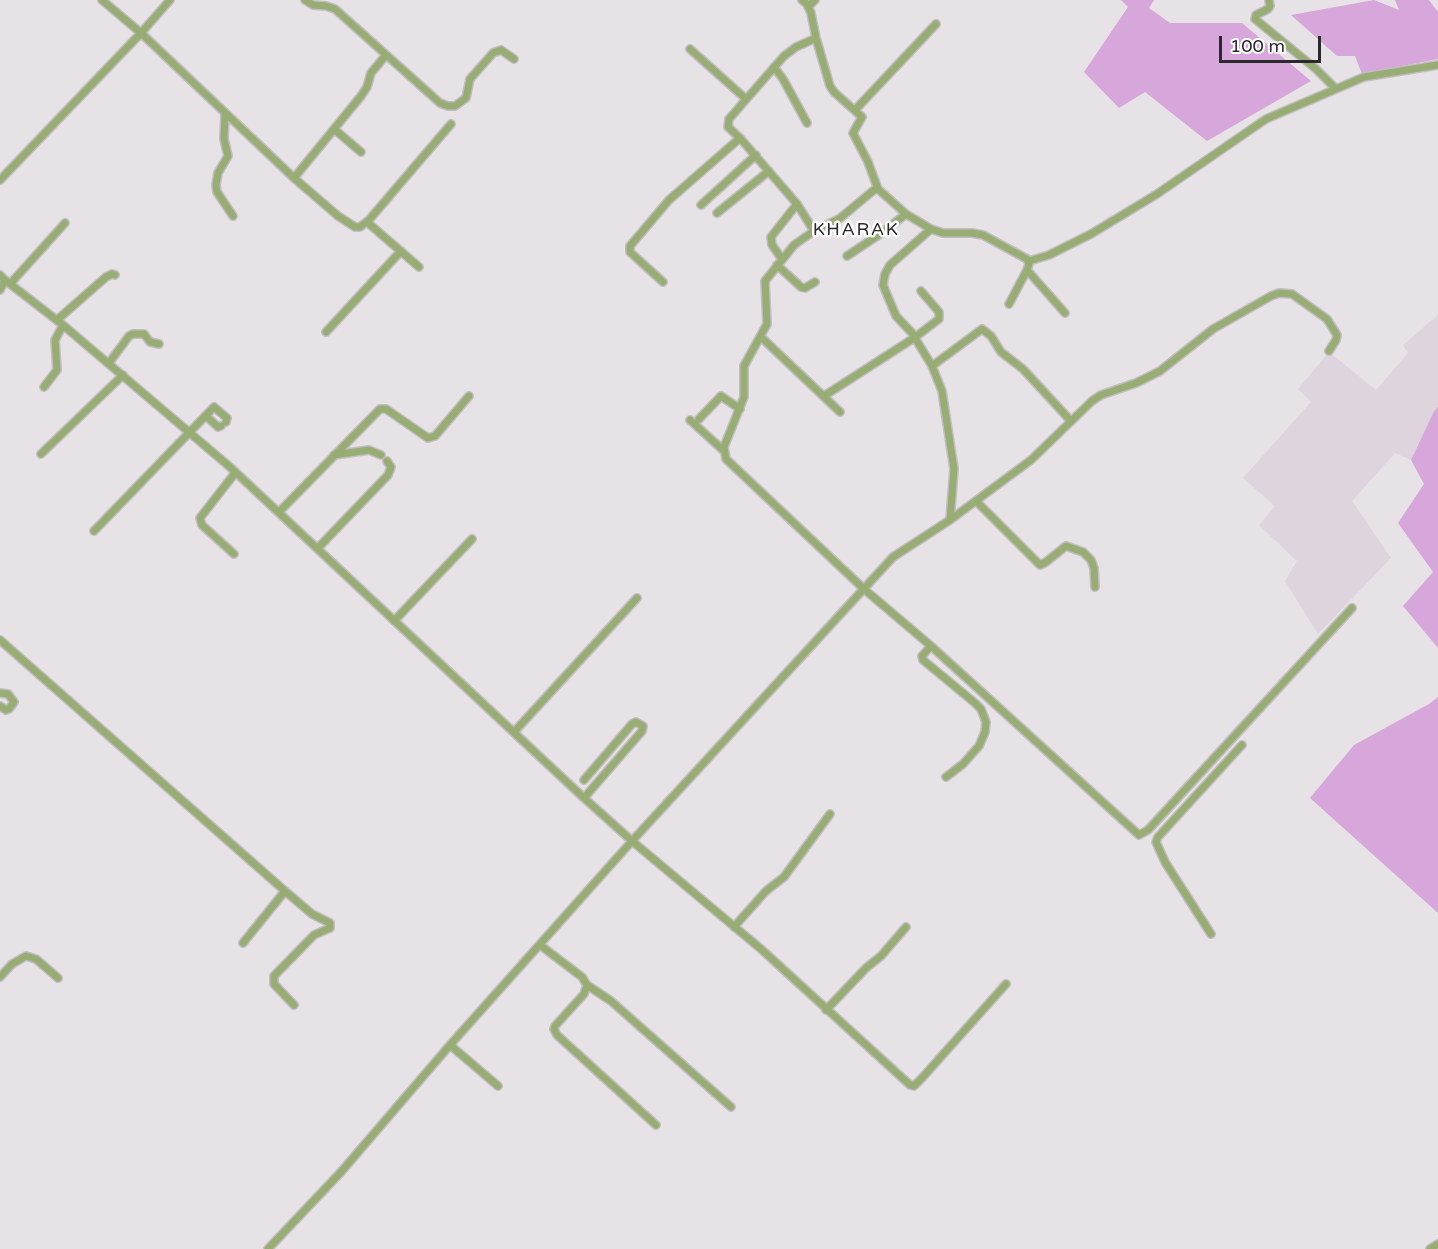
<!DOCTYPE html>
<html>
<head>
<meta charset="utf-8">
<style>
	body { margin:0 }
	#map { position:relative; width:1438px; height:1249px; overflow:hidden; background:#e6e2e6; font-family:"Varela Round",sans-serif }
	canvas { display:block }
	.scale { position:absolute; left:1219px; top:36px; width:102px; height:27px; box-sizing:border-box; border:3px solid #2b292b; border-top:0; padding-left:8px; font-size:18px; line-height:21px; white-space:nowrap; color:#2b292b; -webkit-text-stroke:4px #fff; paint-order:stroke }
</style>
</head>
<body>
<div id="map">
<canvas width="1438" height="1249"></canvas>
<div class="scale">100 m</div>
</div>
<script>
const ctx = document.querySelector('canvas').getContext('2d');
ctx.lineJoin = 'round';
function fill(path, color) { ctx.fillStyle = color; ctx.fill(path, 'evenodd'); }
const poly = rows => new Path2D(rows.map(r => 'M' + r).join(''));
function strokePath(path, color, width, dash) { ctx.strokeStyle = color; ctx.lineWidth = width; ctx.lineCap = dash ? 'butt' : 'round'; ctx.setLineDash(dash || []); ctx.stroke(path); }
function write(font, color, halo, rows, align = 'center') {
  ctx.font = font + ' "Varela Round",sans-serif'; ctx.lineWidth = 5; ctx.setLineDash([]); ctx.textBaseline = 'middle'; ctx.strokeStyle = halo; ctx.fillStyle = color; for (const [text, x, y, turn = 0] of rows) {
    ctx.save(); ctx.translate(x, y); ctx.rotate((+turn || 0) * Math.PI / 180); ctx.textAlign = isNaN(turn) ? turn : align; if (halo) ctx.strokeText(text, 0, 0); ctx.fillText(text, 0, 0); ctx.restore();
  }
}
fill(poly([
	[1438,315,1438,407,1434,411,1411,460,1395,453,1352,501,1391,558,1318,634,1285,581,1297,561,1259,525,1275,506,1243,478,1311,402,1298,389,1329,352,1376,390,1408,353,1403,345]
]), '#ddd4dd');
fill(poly([
	[1121,0,1154,0,1149,8,1170,23,1242,23,1311,81,1207,141,1145,92,1119,108,1084,72,1128,7],
	[1374,0,1399,10,1395,0,1429,0,1438,12,1438,59,1362,74,1355,56,1337,56,1291,15],
	[1438,407,1438,648,1403,606,1433,572,1398,523,1424,484,1411,460,1434,411],
	[1438,697,1438,913,1310,798,1354,745,1429,704]
]), '#d7a6da');
const minor = poly([
	[102,0,141,33,170,0],
	[305,0,313,5,326,6,335,9,440,103,448,106,455,106,466,98,470,79,493,53,501,50,514,59],
	[802,0,807,4,811,13,816,38,830,86,834,92,862,117,853,133,868,162,878,189],
	[1269,0,1270,6,1268,9,1256,15,1255,19,1316,69,1335,88],
	[808,7,815,0],
	[690,49,746,99],
	[774,67,783,79,807,123],
	[855,110,936,24],
	[225,115,224,139,228,156,218,173,216,185,217,192,233,216],
	[334,129,361,152],
	[740,138,728,127,729,119,784,56,796,47,816,38],
	[294,178,361,96,367,87,371,73,386,55],
	[0,180,141,33,294,178,338,216,355,227,360,227,369,220,451,124],
	[701,205,756,155],
	[717,213,769,171],
	[367,222,419,267],
	[931,229,890,265,885,274,883,285,896,316,912,333,932,366,942,391,954,469,950,520],
	[847,256,883,232,906,214],
	[782,259,772,245,771,237,797,204],
	[1029,261,1049,255,1091,234,1157,194,1266,119,1364,77,1438,65],
	[777,265,801,287,805,288,815,282],
	[1027,270,1065,313],
	[0,275,5,280,0,290],
	[5,280,63,325,230,467,584,798,632,841,761,949,910,1085,914,1086,922,1078,1006,984],
	[663,282,630,252,630,246,669,200,740,138,797,204,814,231],
	[10,284,65,223],
	[1009,304,1027,270,1029,264,1027,259,983,235,972,233,943,233,931,229,906,214,878,189,874,190,839,219,814,231,794,245,765,281,767,324,744,366,744,397,724,447,726,459,864,589,931,646,1139,835,1148,830,1352,608],
	[57,320,106,277,112,274,115,275],
	[326,332,401,251],
	[761,337,840,412],
	[109,363,129,336,133,334,144,334,150,342,159,344],
	[932,366,982,329,991,336,1001,352,1023,369,1070,420],
	[44,387,57,370,55,340,63,325],
	[824,396,914,338,939,319,939,312,921,291],
	[206,416,218,427,221,426],
	[699,419,721,396,740,409],
	[690,420,724,451],
	[41,454,123,375],
	[334,455,369,450,381,455],
	[976,501,1040,565,1046,562,1066,546,1083,552,1091,560,1094,568,1095,587],
	[279,512,380,409,386,409,428,438,435,436,469,396],
	[94,531,214,407,227,418,226,422],
	[318,548,388,475,391,467,387,461],
	[234,554,202,525,200,518,235,473],
	[394,621,472,539],
	[0,640,285,891,312,914,330,923,330,928,314,935,274,976,274,984,294,1005],
	[931,646,922,656,923,660,975,703,981,709,986,722,985,732,979,746,963,764,946,777],
	[0,693,8,694,14,702,9,709,6,710,0,706],
	[515,731,637,598],
	[584,798,642,731,643,726,636,722,632,724,584,780],
	[734,927,766,891,784,877,830,814],
	[1211,934,1165,862,1156,842,1158,837,1242,745],
	[243,943,285,891],
	[540,945,582,977,587,985,584,994,555,1026,554,1029,557,1035,656,1125],
	[0,977,12,964,26,956,36,959,58,978],
	[587,985,611,1001,731,1107],
	[826,1010,866,968,881,956,906,927],
	[450,1045,498,1086],
	[268,1249,341,1172,450,1045,632,841,893,557,950,520,1031,460,1092,401,1101,395,1136,383,1160,371,1213,329,1271,296,1279,293,1292,294,1327,319,1337,335,1336,340,1329,351],
	[1430,1249,1438,1244]
]);
strokePath(minor, '#c1bdc1', 10);
strokePath(minor, '#98ad73', 7);
ctx.letterSpacing = '1.5px';
write('18px', '#2b292b', '#fff', [
	["KHARAK",856,230]
]);
ctx.letterSpacing = '0px';
</script>
</body>
</html>
